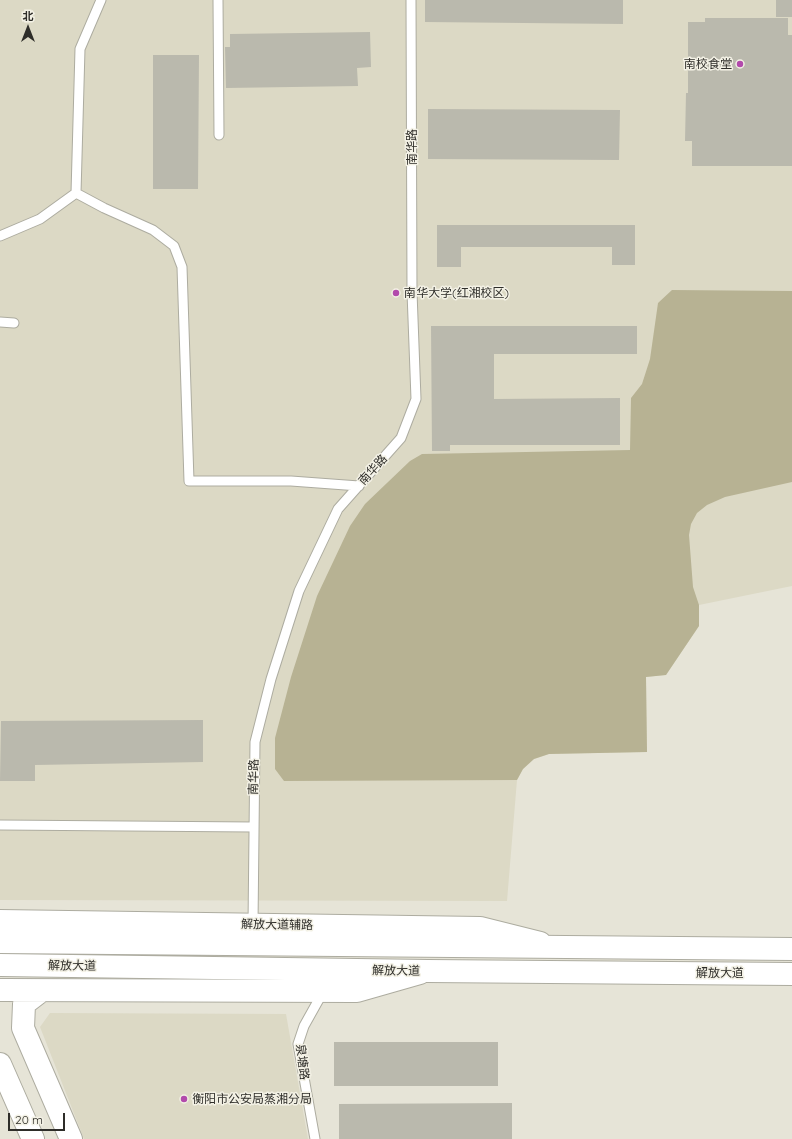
<!DOCTYPE html>
<html>
<head>
<meta charset="utf-8">
<style>
	body { margin:0 }
	#map { position:relative; width:792px; height:1139px; overflow:hidden; background:#e6e4d7; font-family:Quicksand,"Noto Sans SC",sans-serif }
	canvas { display:block }
	.north { position:absolute; left:8px; top:8px; width:40px; height:40px; -webkit-text-stroke:3px #f3f1e5; paint-order:stroke; rotate:0deg; font-size:11px; font-weight:700; line-height:16px; text-align:center; color:#2e2d29 }
	.north::after { content:''; display:block; margin:auto; width:14px; height:18px; background:#2e2d29; clip-path:polygon(50% 0,100% 100%,50% 72%,0 100%) }
	.scale { position:absolute; left:8px; top:1113px; width:57px; height:18px; box-sizing:border-box; border:2px solid #2e2d29; border-top:0; padding-left:5px; font-size:12px; line-height:14px; white-space:nowrap; color:#2e2d29; -webkit-text-stroke:3px #f3f1e5; paint-order:stroke }
</style>
</head>
<body>
<div id="map">
<canvas width="792" height="1139"></canvas>
<div class="north">北</div>
<div class="scale">20 m</div>
</div>
<script>
const ctx = document.querySelector('canvas').getContext('2d');
ctx.lineJoin = 'round';
function fill(path, color) { ctx.fillStyle = color; ctx.fill(path, 'evenodd'); }
const poly = rows => new Path2D(rows.map(r => 'M' + r).join(''));
function strokePath(path, color, width, dash) { ctx.strokeStyle = color; ctx.lineWidth = width; ctx.lineCap = dash ? 'butt' : 'round'; ctx.setLineDash(dash || []); ctx.stroke(path); }
function write(font, color, halo, rows, align = 'center') {
  ctx.font = font + ' Quicksand,"Noto Sans SC",sans-serif'; ctx.lineWidth = 3; ctx.setLineDash([]); ctx.textBaseline = 'middle'; ctx.strokeStyle = halo; ctx.fillStyle = color; for (const [text, x, y, turn = 0] of rows) {
    ctx.save(); ctx.translate(x, y); ctx.rotate((+turn || 0) * Math.PI / 180); ctx.textAlign = isNaN(turn) ? turn : align; if (halo) ctx.strokeText(text, 0, 0); ctx.fillText(text, 0, 0); ctx.restore();
  }
}
fill(poly([
	[0,0,792,0,792,586,699,605,699,626,666,675,646,677,647,752,549,754,534,759,523,769,517,780,507,901,0,900],
	[50,1013,286,1014,308,1139,84,1139,40,1027]
]), '#dcd9c5');
fill(poly([
	[672,290,792,291,792,482,725,497,707,505,697,513,691,524,689,535,693,587,699,605,699,626,666,675,646,677,647,752,549,754,534,759,523,769,517,780,284,781,275,769,275,738,291,677,317,596,350,526,365,504,410,461,422,454,630,450,631,398,642,384,650,359,658,303]
]), '#b7b293');
fill(poly([
	[425,0,623,0,623,24,425,22],
	[776,0,792,0,792,17,776,17],
	[705,18,788,18,788,35,792,35,792,166,692,166,692,141,685,141,686,93,688,93,688,22,705,22],
	[370,32,371,67,357,68,358,86,226,88,225,47,230,47,230,34],
	[153,55,199,55,198,189,153,189],
	[428,109,620,110,619,160,428,159],
	[437,225,635,225,635,265,612,265,612,247,461,247,461,267,437,267],
	[431,326,637,326,637,354,494,354,494,399,620,398,620,445,450,445,450,451,432,451],
	[203,720,203,762,35,765,35,781,0,781,1,721],
	[334,1042,498,1042,498,1086,334,1086],
	[512,1103,512,1139,339,1139,339,1104]
]), '#bab9ad');
const lane = poly([
	[101,0,80,49,76,193,104,208,153,230,174,246,182,267,189,481,291,481,359,486],
	[218,0,219,135],
	[0,236,40,219,76,193],
	[0,322,14,323],
	[0,825,253,827],
	[253,924,255,742,271,679,299,591,338,509,401,438,416,399,412,292,411,0],
	[315,1139,298,1044,304,1026,323,992]
]);
const secondary = poly([
	[0,1064,33,1139]
]);
const primary = poly([
	[0,921,480,928,540,943],
	[0,990,357,991,420,973],
	[41,991,24,1004,23,1028,71,1139]
]);
const highway = poly([
	[0,942,792,949],
	[0,965,428,971,792,974]
]);
strokePath(lane, '#adaca0', 11);
strokePath(secondary, '#adaca0', 24);
strokePath(primary, '#adaca0', 24);
strokePath(highway, '#adaca0', 24);
strokePath(lane, '#fff', 9);
strokePath(secondary, '#fff', 22);
strokePath(primary, '#fff', 22);
strokePath(highway, '#fff', 22);
for (const [x, y, r, color] of [
	[740,64,4,"#b24aac"],
	[396,293,4,"#b24aac"],
	[184,1099,4,"#b24aac"]
]) { const dot = new Path2D(); dot.arc(x, y, r, 0, 2 * Math.PI); ctx.fillStyle = color; ctx.fill(dot); strokePath(dot, '#f3f1e5', 1.5); }
write('12px', '#2e2d29', '#f3f1e5', [
	["南校食堂",732,64,"right"],
	["南华大学(红湘校区)",404,293],
	["衡阳市公安局蒸湘分局",192,1099]
], 'left');
write('12px', '#2e2d29', '#f3f1e5', [
	["南华路",412,147,-90],
	["南华路",373,470,-48],
	["南华路",254,777,-89],
	["解放大道辅路",277,925,1],
	["解放大道",72,966,1],
	["解放大道",396,971,1],
	["解放大道",720,973],
	["泉塘路",302,1062,83]
]);
</script>
</body>
</html>
